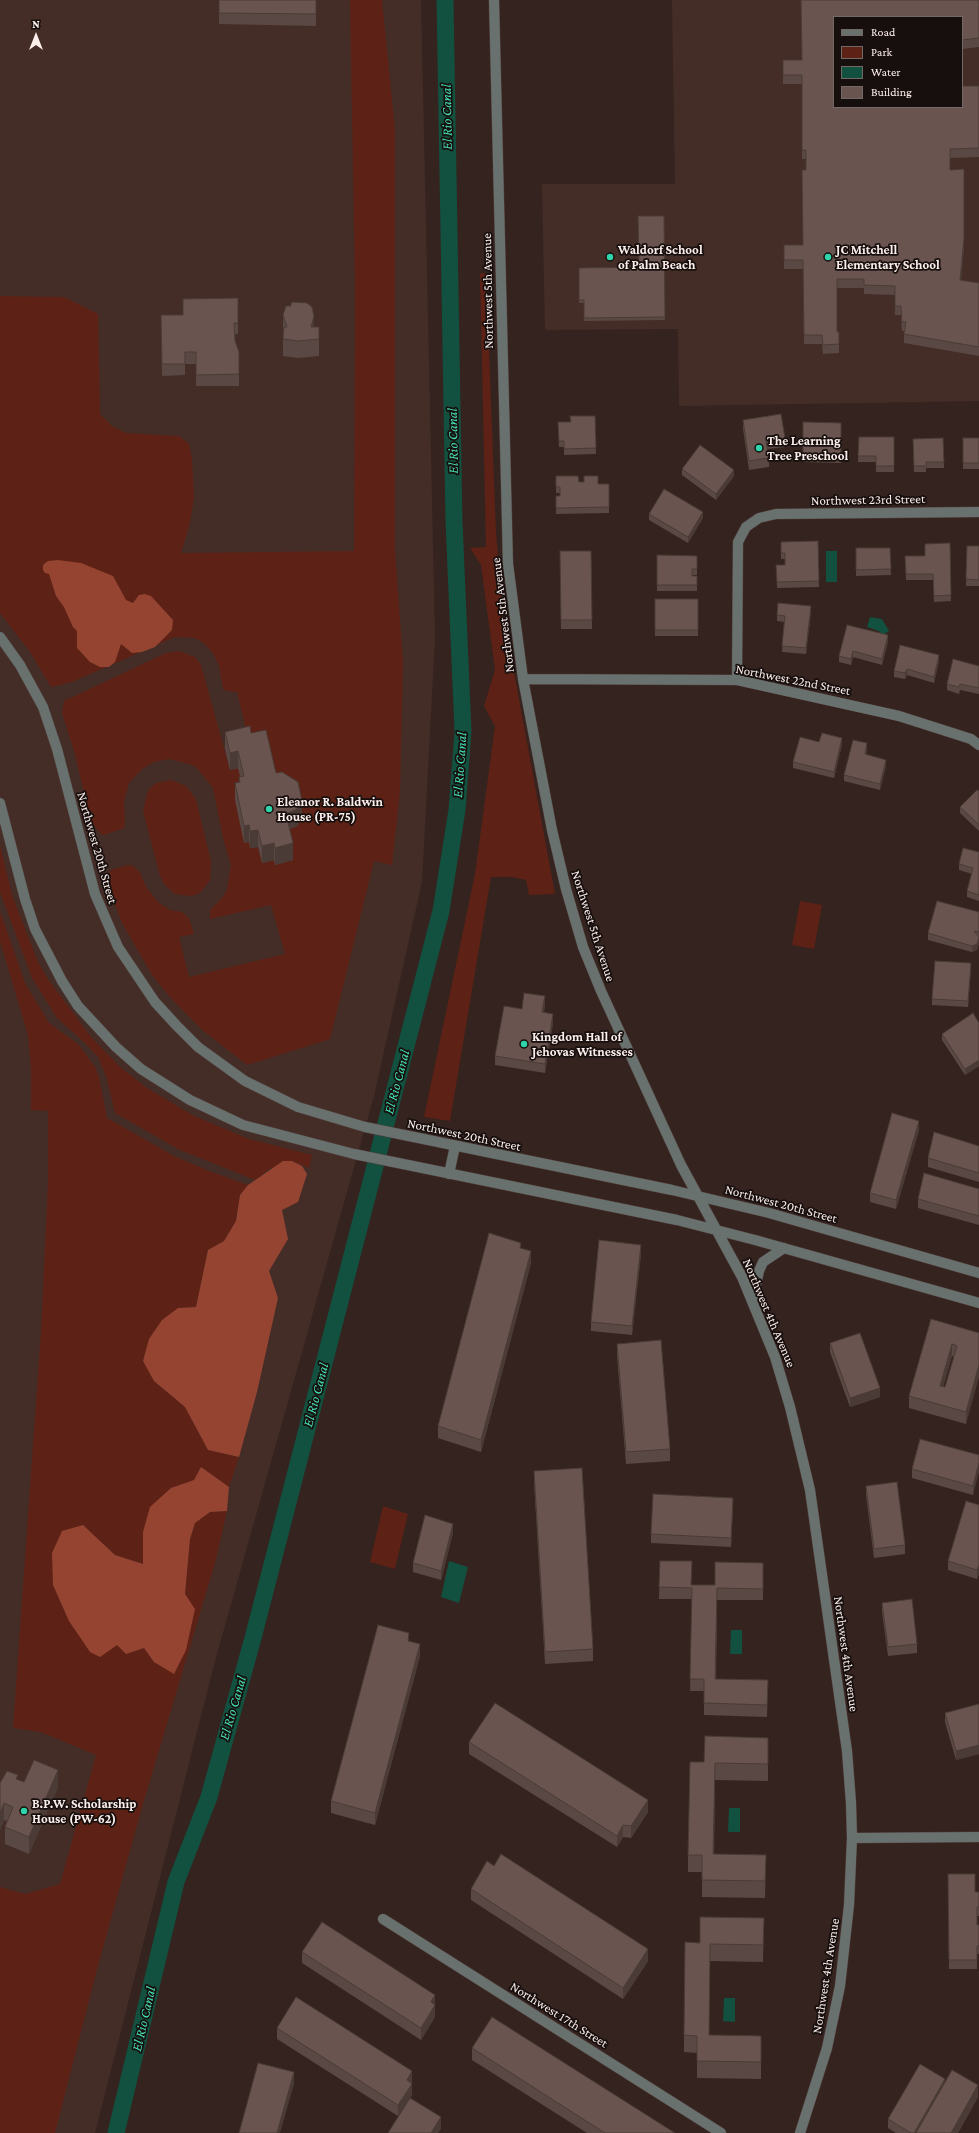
<!DOCTYPE html>
<html>
<head>
<meta charset="utf-8">
<style>
	body { margin:0 }
	#map { position:relative; width:979px; height:2133px; overflow:hidden; background:#35231f; font-family:"Crimson Pro",serif }
	canvas { display:block }
	.legend { position:absolute; left:833px; top:16px; width:130px; height:92px; box-sizing:border-box; background:#170f0d; border:1px solid #726866; margin:0; padding:5px 7px; list-style:none; font-size:12px; color:#fbeeeb }
	.legend li { display:flex; align-items:center; gap:8px; height:20px }
	.legend b { width:20px; border:1px solid #726866 }
	.north { position:absolute; left:16px; top:16px; width:40px; height:40px; -webkit-text-stroke:3px #170f0d; paint-order:stroke; rotate:0deg; font-size:11px; font-weight:700; line-height:16px; text-align:center; color:#fbeeeb }
	.north::after { content:''; display:block; margin:auto; width:14px; height:18px; background:#fbeeeb; clip-path:polygon(50% 0,100% 100%,50% 72%,0 100%) }
</style>
</head>
<body>
<div id="map">
<canvas width="979" height="2133"></canvas>
<ul class="legend">
<li><b style="height:5px;background:#68716e"></b>Road</li>
<li><b style="height:11px;background:#5d2215"></b>Park</li>
<li><b style="height:11px;background:#12503f"></b>Water</li>
<li><b style="height:11px;background:#69544f"></b>Building</li>
</ul>
<div class="north">N</div>
</div>
<script>
const ctx = document.querySelector('canvas').getContext('2d');
ctx.lineJoin = 'round';
function fill(path, color) { ctx.fillStyle = color; ctx.fill(path, 'evenodd'); }
const poly = rows => new Path2D(rows.map(r => 'M' + r).join(''));
function strokePath(path, color, width, dash) { ctx.strokeStyle = color; ctx.lineWidth = width; ctx.lineCap = dash ? 'butt' : 'round'; ctx.setLineDash(dash || []); ctx.stroke(path); }
function write(font, color, halo, rows, align = 'center') {
  ctx.font = font + ' "Crimson Pro",serif'; ctx.lineWidth = 3.5; ctx.setLineDash([]); ctx.textBaseline = 'middle'; ctx.strokeStyle = halo; ctx.fillStyle = color; for (const [text, x, y, turn = 0] of rows) {
    ctx.save(); ctx.translate(x, y); ctx.rotate((+turn || 0) * Math.PI / 180); ctx.textAlign = isNaN(turn) ? turn : align; if (halo) ctx.strokeText(text, 0, 0); ctx.fillText(text, 0, 0); ctx.restore();
  }
}
fill(poly([
	[0,0,421,0,435,638,422,882,374,1096,215,1661,95,2133,0,2133],
	[672,0,979,0,979,401,679,406,678,329,545,330,542,184,675,184],
	[834,17,962,17,962,107,834,107]
]), '#452d27');
fill(poly([
	[350,0,382,0,395,130,395,551,403,662,400,791,392,865,374,861,330,1039,247,1065,201,1029,170,997,152,975,122,923,105,878,111,870,128,865,133,866,140,872,146,887,159,903,170,910,182,912,189,918,194,934,179,937,189,977,285,954,271,905,210,919,210,910,222,898,227,890,231,865,223,838,213,788,196,767,189,764,169,759,154,762,142,769,129,783,124,802,125,824,124,828,104,835,101,834,91,822,74,751,62,713,64,701,166,653,179,651,195,657,201,665,230,770,238,768,244,793,251,848,258,847,263,863,274,860,276,865,292,860,251,750,237,692,227,691,223,689,219,666,213,653,204,643,195,638,175,637,72,682,51,687,30,652,0,613,0,296,64,297,98,314,100,414,112,426,126,433,179,436,189,444,192,459,194,498,190,523,181,553,354,551,355,289],
	[480,273,486,274,496,532,502,607,555,894,529,895,526,880,512,877,491,877,450,1121,424,1117,475,874,495,726,484,706,495,670,481,565,470,548,486,547],
	[171,780,186,786,196,799,211,862,210,880,200,893,191,896,175,894,165,885,160,876,143,811,147,793,150,788,156,783],
	[0,845,12,895,38,962,48,979,91,1037,120,1067,147,1088,194,1116,249,1139,312,1155,309,1168,292,1161,269,1169,255,1180,180,1150,115,1113,106,1076,98,1057,83,1041,57,1018,32,978,0,892],
	[800,901,822,905,814,949,792,945],
	[0,911,25,983,49,1023,79,1045,95,1067,99,1077,107,1118,174,1156,209,1171,248,1185,240,1195,236,1221,224,1241,208,1250,196,1307,178,1308,154,1381,185,1407,208,1450,239,1457,229,1487,201,1467,194,1480,171,1488,143,1532,144,1564,115,1555,83,1525,117,1645,126,1654,144,1648,154,1662,185,1594,190,1539,195,1523,210,1512,227,1511,215,1563,142,1807,96,1973,55,2133,0,2133,0,1887,25,1894,60,1884,96,1755,41,1732,13,1728,41,1331,48,1182,48,1111,31,1110,31,1068,28,1035,0,941],
	[383,1506,408,1514,395,1569,370,1562]
]), '#5d2215');
fill(poly([
	[58,560,81,563,113,576,126,600,133,603,139,595,145,594,151,596,173,620,172,630,155,647,142,652,132,653,121,644,115,662,109,667,100,667,90,662,77,648,77,631,73,627,64,607,56,596,49,574,45,573,43,570,43,565,48,561],
	[283,1161,292,1161,302,1166,307,1174,298,1202,282,1210,288,1239,269,1271,278,1298,257,1392,239,1457,208,1450,185,1407,154,1381,143,1361,149,1339,162,1320,178,1308,196,1307,208,1250,224,1241,236,1221,240,1195,248,1185],
	[201,1467,229,1487,227,1511,210,1512,195,1523,190,1539,185,1594,195,1609,186,1650,174,1674,154,1662,144,1648,126,1654,117,1645,100,1657,90,1652,69,1621,53,1585,52,1553,62,1531,83,1525,115,1555,143,1564,143,1532,150,1507,171,1488,194,1480]
]), '#954432');
fill(poly([
	[826,551,837,551,837,582,826,582],
	[870,617,882,619,889,631,881,636,879,631,867,627],
	[449,1561,468,1567,459,1603,441,1597],
	[731,1630,742,1630,742,1654,730,1654],
	[729,1808,740,1808,740,1832,728,1832],
	[724,1998,735,1998,735,2022,723,2021]
]), '#12503f');
strokePath(poly([
	[116,2133,176,1882,209,1797,253,1638,441,911,457,810,463,731,454,522,445,0]
]), '#12503f', 17);
const minor = poly([
	[494,0,508,564,523,679,552,830,566,889,583,947,601,991,681,1165,742,1277,775,1357,790,1407,810,1490,847,1751,851,1803,852,1838,849,1905,840,1986,827,2048,800,2133],
	[0,637,20,665,43,707,57,749,95,894,118,947,155,1002,177,1026,198,1047,245,1081,298,1107,365,1127,672,1190,769,1213,979,1273],
	[523,679,737,680,899,716,971,739,979,745],
	[737,680,738,542,746,527,759,518,776,514,979,512],
	[0,803,25,899,35,929,62,981,78,1006,116,1047,141,1069,190,1100,243,1125,354,1154,677,1220,755,1240,979,1303],
	[449,1174,455,1146],
	[752,1301,759,1271,763,1262,784,1248],
	[852,1838,979,1837],
	[383,1919,721,2133]
]);
strokePath(minor, '#513f3c', 11);
strokePath(minor, '#68716e', 10);
fill(poly([
	[219,0,316,0,316,26,219,24],
	[979,0,979,47,962,49,962,17,834,107,979,86,979,157,950,158,950,170,964,248,961,280,979,283,979,356,904,343,904,331,902,331,901,315,895,315,895,295,864,294,864,288,837,288,837,332,839,332,839,353,823,354,822,344,804,344,803,269,784,269,784,245,803,245,806,159,802,159,802,84,783,84,783,60,802,60],
	[664,216,665,320,584,321,584,303,579,303,579,268,639,267],
	[238,298,238,334,235,334,235,341,239,352,239,386,196,386,196,364,185,364,185,375,162,376,161,315,183,315],
	[291,303,314,327,319,327,319,356,298,358,283,356,283,315,291,306],
	[595,416,596,454,564,455,564,447,559,447,558,422,570,422],
	[743,420,785,438,785,447,767,449,769,458,769,467,749,470,743,429],
	[803,422,841,423,841,463,803,462],
	[859,437,894,437,894,472,876,472,876,462,858,462],
	[943,438,944,468,926,468,926,472,914,472,913,439],
	[963,438,979,438,979,469,963,469],
	[682,469,734,476,716,500,682,475],
	[556,476,579,482,598,484,609,484,609,513,556,514,556,496,560,496,560,493,556,493],
	[649,514,703,518,688,543,649,520],
	[818,541,819,587,777,588,776,565,785,565,785,559,781,559,781,542],
	[950,543,951,601,934,602,933,580,906,580,905,556,925,556],
	[967,546,979,546,979,586,966,586],
	[856,548,890,548,891,575,856,576],
	[560,551,591,551,592,629,561,629],
	[657,555,697,556,697,575,692,575,692,576,697,576,697,591,657,591],
	[655,599,698,599,698,636,655,636],
	[811,612,806,654,782,652,784,622,777,621,777,615],
	[888,635,888,642,882,665,853,657,851,665,839,662,839,656],
	[939,661,934,683,907,675,905,679,894,677,894,671],
	[979,666,979,694,960,690,959,694,947,690,947,684],
	[225,732,251,733,276,773,302,818,297,826,289,829,293,860,275,865,274,860,262,863,258,847,250,848,249,842,244,843,235,800,235,783,239,782,240,776,238,768,230,770,225,749],
	[819,742,842,744,834,778,793,768,793,762],
	[867,749,866,755,886,766,880,790,844,781,844,775],
	[979,791,979,831,960,813,960,807],
	[979,852,979,901,967,897,967,891,972,874,959,870,959,864],
	[979,912,979,943,977,950,972,952,928,940,928,933],
	[971,969,968,1007,932,1005,932,999],
	[545,1005,544,1012,553,1023,545,1073,495,1065,495,1056,522,1009],
	[979,1023,979,1066,965,1075,942,1040,942,1034],
	[919,1130,896,1209,870,1202,870,1193],
	[979,1146,979,1182,928,1167,928,1158],
	[979,1189,979,1225,918,1208,918,1199],
	[521,1248,531,1263,481,1452,438,1438,438,1426],
	[641,1254,632,1335,591,1331,591,1322],
	[931,1319,979,1333,966,1424,909,1408,909,1396],
	[952,1356,954,1357,945,1387,943,1387],
	[830,1343,880,1397,850,1407,830,1352],
	[617,1344,670,1449,670,1461,626,1464,617,1356],
	[979,1455,973,1495,912,1478,912,1469],
	[534,1471,593,1649,593,1661,545,1664,534,1483],
	[866,1486,905,1545,905,1554,874,1558,866,1495],
	[979,1505,979,1574,977,1579,948,1570,948,1561],
	[733,1507,731,1547,651,1543,651,1534],
	[453,1533,441,1580,413,1572,413,1563],
	[660,1561,692,1585,715,1585,763,1563,763,1600,717,1600,716,1679,768,1680,767,1717,704,1715,704,1691,690,1691,692,1599,659,1599],
	[882,1603,917,1644,917,1653,888,1656,882,1612],
	[409,1641,420,1656,375,1825,331,1813,331,1801],
	[979,1704,979,1754,956,1760,945,1722,945,1713],
	[768,1738,768,1781,715,1780,714,1854,766,1855,765,1898,702,1897,702,1872,688,1872,688,1855,704,1762],
	[469,1742,648,1812,631,1838,623,1837,617,1847,469,1754],
	[18,1780,24,1782,58,1787,29,1854,5,1844,5,1827,7,1821,4,1820,0,1830,0,1783],
	[494,1866,648,1961,623,1999,471,1900,471,1889],
	[948,1874,975,1892,979,1892,979,1916,977,1916,977,1925,979,1925,979,1954,977,1954,977,1969,949,1969],
	[764,1918,763,1962,710,1961,709,2035,761,2036,761,2079,697,2078,697,2053,684,2052,684,2035,700,1943],
	[302,1952,435,2017,421,2040,302,1963],
	[277,2028,412,2083,412,2095,398,2116,277,2039],
	[472,2048,675,2133,587,2133,472,2060],
	[945,2082,978,2097,958,2133,896,2133,888,2128,888,2119]
]), '#5a4844');
fill(poly([
	[964,178,964,248,960,289,960,280],
	[314,316,314,333,311,327],
	[734,470,734,476,716,500,716,494],
	[703,512,703,518,688,543,688,537],
	[811,606,811,612,806,654,806,648],
	[888,635,888,642,882,665,882,659],
	[853,651,853,657,851,665,851,659],
	[939,655,939,661,934,683,934,677],
	[907,669,907,675,905,679,905,673],
	[842,738,842,744,834,778,834,772],
	[867,743,867,749,865,760,865,754],
	[238,751,238,768,230,770,230,753],
	[886,760,886,766,880,790,880,784],
	[302,801,302,818,297,826,286,831,286,814],
	[249,825,249,842,244,843,244,826],
	[258,830,258,847,250,848,250,831],
	[274,843,274,860,262,863,262,846],
	[293,843,293,860,275,865,275,848],
	[979,937,979,943,977,950,972,952,972,946],
	[971,963,971,969,968,1007,968,1001],
	[545,996,545,1005,542,1021,542,1012],
	[553,1014,553,1023,545,1073,545,1064],
	[979,1060,979,1066,965,1075,965,1069],
	[919,1121,919,1130,896,1209,896,1200],
	[641,1245,641,1254,632,1335,632,1326],
	[531,1251,531,1263,481,1452,481,1440],
	[952,1344,952,1356,940,1397,940,1386],
	[979,1365,979,1377,966,1424,966,1412],
	[880,1388,880,1397,850,1407,850,1398],
	[979,1463,979,1472,973,1495,973,1486],
	[733,1498,733,1507,731,1547,731,1538],
	[453,1524,453,1533,441,1580,441,1571],
	[979,1565,979,1574,977,1579,977,1570],
	[409,1633,409,1645,408,1641],
	[420,1644,420,1656,375,1825,375,1813],
	[979,1745,979,1754,956,1760,956,1751],
	[58,1770,58,1787,29,1854,29,1837],
	[648,1800,648,1812,631,1838,631,1826],
	[4,1803,4,1820,0,1830,0,1813],
	[623,1825,623,1837,617,1847,617,1836],
	[648,1949,648,1961,623,1999,623,1988],
	[435,1995,435,2017,421,2040,421,2028,431,2002],
	[412,2071,412,2083,410,2086,412,2084,412,2095,398,2116,398,2105,407,2080],
	[294,2072,294,2084,280,2133,277,2133],
	[945,2079,945,2088,919,2133,914,2133],
	[978,2085,978,2097,958,2133,951,2133],
	[441,2117,441,2129,438,2133,431,2133]
]), '#4a3b37');
const building = poly([
	[219,0,316,0,316,14,219,13,219,0],
	[801,0,979,0,979,38,962,40,962,17,834,17,834,107,962,107,962,86,979,86,979,148,950,149,950,170,964,169,964,239,960,280,979,283,979,347,904,334,906,322,902,322,901,306,895,306,895,286,864,285,864,279,837,279,837,332,839,332,839,344,823,345,822,335,804,335,803,260,784,260,784,245,803,245,802,170,806,170,806,150,802,150,802,75,783,75,783,60,802,60,801,0],
	[638,216,664,216,665,317,584,318,584,300,579,300,579,268,639,267,638,216],
	[238,298,238,323,234,323,235,341,239,352,239,374,196,375,196,352,185,352,185,364,162,364,161,315,183,315,183,299,238,298],
	[294,302,307,303,312,307,314,316,311,327,319,327,319,339,298,341,283,339,284,327,287,327,283,315,286,306,291,306,291,303,294,302],
	[781,414,785,438,766,441,769,458,749,461,743,420,781,414],
	[570,416,595,416,596,448,564,449,564,441,559,441,558,422,571,422,570,416],
	[803,422,841,423,841,457,803,456,803,422],
	[859,437,894,437,894,466,876,466,876,456,858,456,859,437],
	[943,438,944,462,926,462,926,466,914,466,913,439,943,438],
	[963,438,979,438,979,463,963,463,963,438],
	[700,445,734,470,716,494,682,469,700,445],
	[556,476,578,476,579,482,584,482,584,476,598,476,598,484,609,484,609,507,556,508,556,496,560,496,560,487,556,487,556,476],
	[664,489,703,512,688,537,649,514,664,489],
	[818,541,819,581,777,582,776,565,785,565,785,553,781,553,781,542,818,541],
	[950,543,951,595,934,596,933,574,906,574,905,556,925,556,925,544,950,543],
	[967,546,979,546,979,580,966,579,967,546],
	[856,548,890,548,891,569,856,570,856,548],
	[560,551,591,551,592,620,561,620,560,551],
	[657,555,697,556,697,569,692,569,692,576,697,576,697,585,657,585,657,555],
	[655,599,698,599,698,630,655,630,655,599],
	[778,603,811,606,806,648,782,646,785,616,777,615,778,603],
	[847,625,888,635,882,659,853,651,851,659,839,656,847,625],
	[900,645,939,655,934,677,907,669,905,673,894,671,900,645],
	[953,659,979,666,979,688,960,684,959,687,947,684,953,659],
	[250,726,251,733,266,730,276,773,282,772,298,782,302,801,297,809,286,814,293,843,275,848,274,843,262,846,258,830,250,831,249,825,244,826,235,783,240,782,239,777,244,776,238,751,230,753,225,732,250,726],
	[822,733,842,738,834,772,793,762,800,737,819,742,822,733],
	[853,740,867,743,865,754,886,760,880,784,844,775,853,740],
	[977,790,979,791,979,825,960,807,977,790],
	[963,848,979,852,979,895,967,891,973,868,959,864,963,848],
	[937,901,979,912,979,932,974,931,979,937,977,944,972,946,928,933,937,901],
	[935,961,971,963,968,1001,932,999,935,961],
	[524,993,545,996,542,1012,553,1014,545,1064,495,1056,504,1006,522,1009,524,993],
	[973,1013,979,1023,979,1060,965,1069,942,1034,973,1013],
	[892,1113,919,1121,896,1200,870,1193,892,1113],
	[934,1132,979,1146,979,1173,928,1158,934,1132],
	[924,1173,979,1189,979,1216,918,1199,924,1173],
	[489,1233,521,1243,520,1248,531,1251,481,1440,438,1426,489,1233],
	[599,1240,641,1245,632,1326,591,1322,599,1240],
	[931,1319,979,1333,979,1365,966,1412,909,1396,931,1319],
	[952,1344,957,1346,945,1387,940,1386,952,1344],
	[860,1333,880,1388,850,1398,830,1343,860,1333],
	[661,1340,670,1449,626,1452,617,1344,661,1340],
	[920,1439,979,1455,979,1463,973,1486,912,1469,920,1439],
	[582,1468,593,1649,545,1652,534,1471,582,1468],
	[897,1482,905,1545,874,1549,866,1486,897,1482],
	[653,1494,733,1498,731,1538,651,1534,653,1494],
	[966,1501,979,1505,979,1565,977,1570,948,1561,966,1501],
	[425,1515,453,1524,441,1571,413,1563,425,1515],
	[660,1561,692,1561,691,1585,715,1585,715,1562,763,1563,763,1589,717,1588,715,1679,768,1680,767,1705,704,1703,704,1679,690,1679,692,1588,659,1587,660,1561],
	[912,1599,917,1644,888,1647,882,1603,912,1599],
	[378,1625,409,1633,408,1641,420,1644,375,1813,331,1801,378,1625],
	[495,1703,648,1800,631,1826,623,1825,617,1836,469,1742,495,1703],
	[979,1704,979,1745,956,1751,945,1713,979,1704],
	[705,1736,768,1738,768,1764,715,1763,713,1854,766,1855,765,1881,702,1880,702,1855,688,1855,690,1762,704,1762,705,1736],
	[34,1760,58,1770,29,1837,5,1827,13,1807,4,1803,0,1813,0,1783,7,1771,18,1775,16,1779,24,1782,34,1760],
	[501,1854,648,1949,623,1988,471,1889,487,1861,494,1866,501,1854],
	[948,1874,975,1874,975,1892,979,1892,979,1907,977,1907,977,1925,979,1925,979,1946,977,1946,977,1960,949,1960,948,1874],
	[700,1917,764,1918,763,1945,710,1944,709,2035,761,2036,761,2062,697,2061,697,2036,684,2035,685,1942,700,1943,700,1917],
	[322,1922,435,1995,431,2002,435,2005,421,2028,302,1952,322,1922],
	[296,1997,412,2071,407,2080,412,2084,398,2105,277,2028,296,1997],
	[492,2017,675,2133,605,2133,472,2048,492,2017],
	[258,2063,294,2072,277,2133,239,2133,258,2063],
	[920,2064,945,2079,914,2133,911,2133,888,2119,920,2064],
	[952,2070,978,2085,951,2133,916,2133,952,2070],
	[410,2098,441,2117,431,2133,388,2133,410,2098]
]);
fill(building, '#69544f');
strokePath(building, '#4a3b37', 1);
for (const [x, y, r, color] of [
	[610,257,4,"#2fd4aa"],
	[828,257,4,"#2fd4aa"],
	[759,448,4,"#2fd4aa"],
	[269,809,4,"#2fd4aa"],
	[524,1044,4,"#2fd4aa"],
	[24,1811,4,"#2fd4aa"]
]) { const dot = new Path2D(); dot.arc(x, y, r, 0, 2 * Math.PI); ctx.fillStyle = color; ctx.fill(dot); strokePath(dot, '#170f0d', 1.5); }
write('bold 13px', '#fbeeeb', '#170f0d', [
	["Waldorf School",618,250],
	["of Palm Beach",618,265],
	["JC Mitchell",836,250],
	["Elementary School",836,265],
	["The Learning",767,441],
	["Tree Preschool",767,456],
	["Eleanor R. Baldwin",277,802],
	["House (PR-75)",277,817],
	["Kingdom Hall of",532,1037],
	["Jehovas Witnesses",532,1052],
	["B.P.W. Scholarship",32,1804],
	["House (PW-62)",32,1819]
], 'left');
write('13px', '#fbeeeb', '#170f0d', [
	["Northwest 5th Avenue",488,291,-91],
	["Northwest 23rd Street",868,500,-1],
	["Northwest 5th Avenue",503,615,-97],
	["Northwest 22nd Street",793,680,11],
	["Northwest 20th Street",97,848,74],
	["Northwest 5th Avenue",593,926,72],
	["Northwest 20th Street",464,1135,12],
	["Northwest 20th Street",781,1204,15],
	["Northwest 4th Avenue",769,1313,67],
	["Northwest 4th Avenue",846,1654,82],
	["Northwest 4th Avenue",826,1976,-81],
	["Northwest 17th Street",559,2015,32]
]);
write('italic 14px', '#45e2b7', '#170f0d', [
	["El Rio Canal",447,117,-91],
	["El Rio Canal",453,441,-91],
	["El Rio Canal",460,765,-86],
	["El Rio Canal",397,1082,-75],
	["El Rio Canal",316,1395,-75],
	["El Rio Canal",233,1708,-74],
	["El Rio Canal",144,2019,-77]
]);
</script>
</body>
</html>
